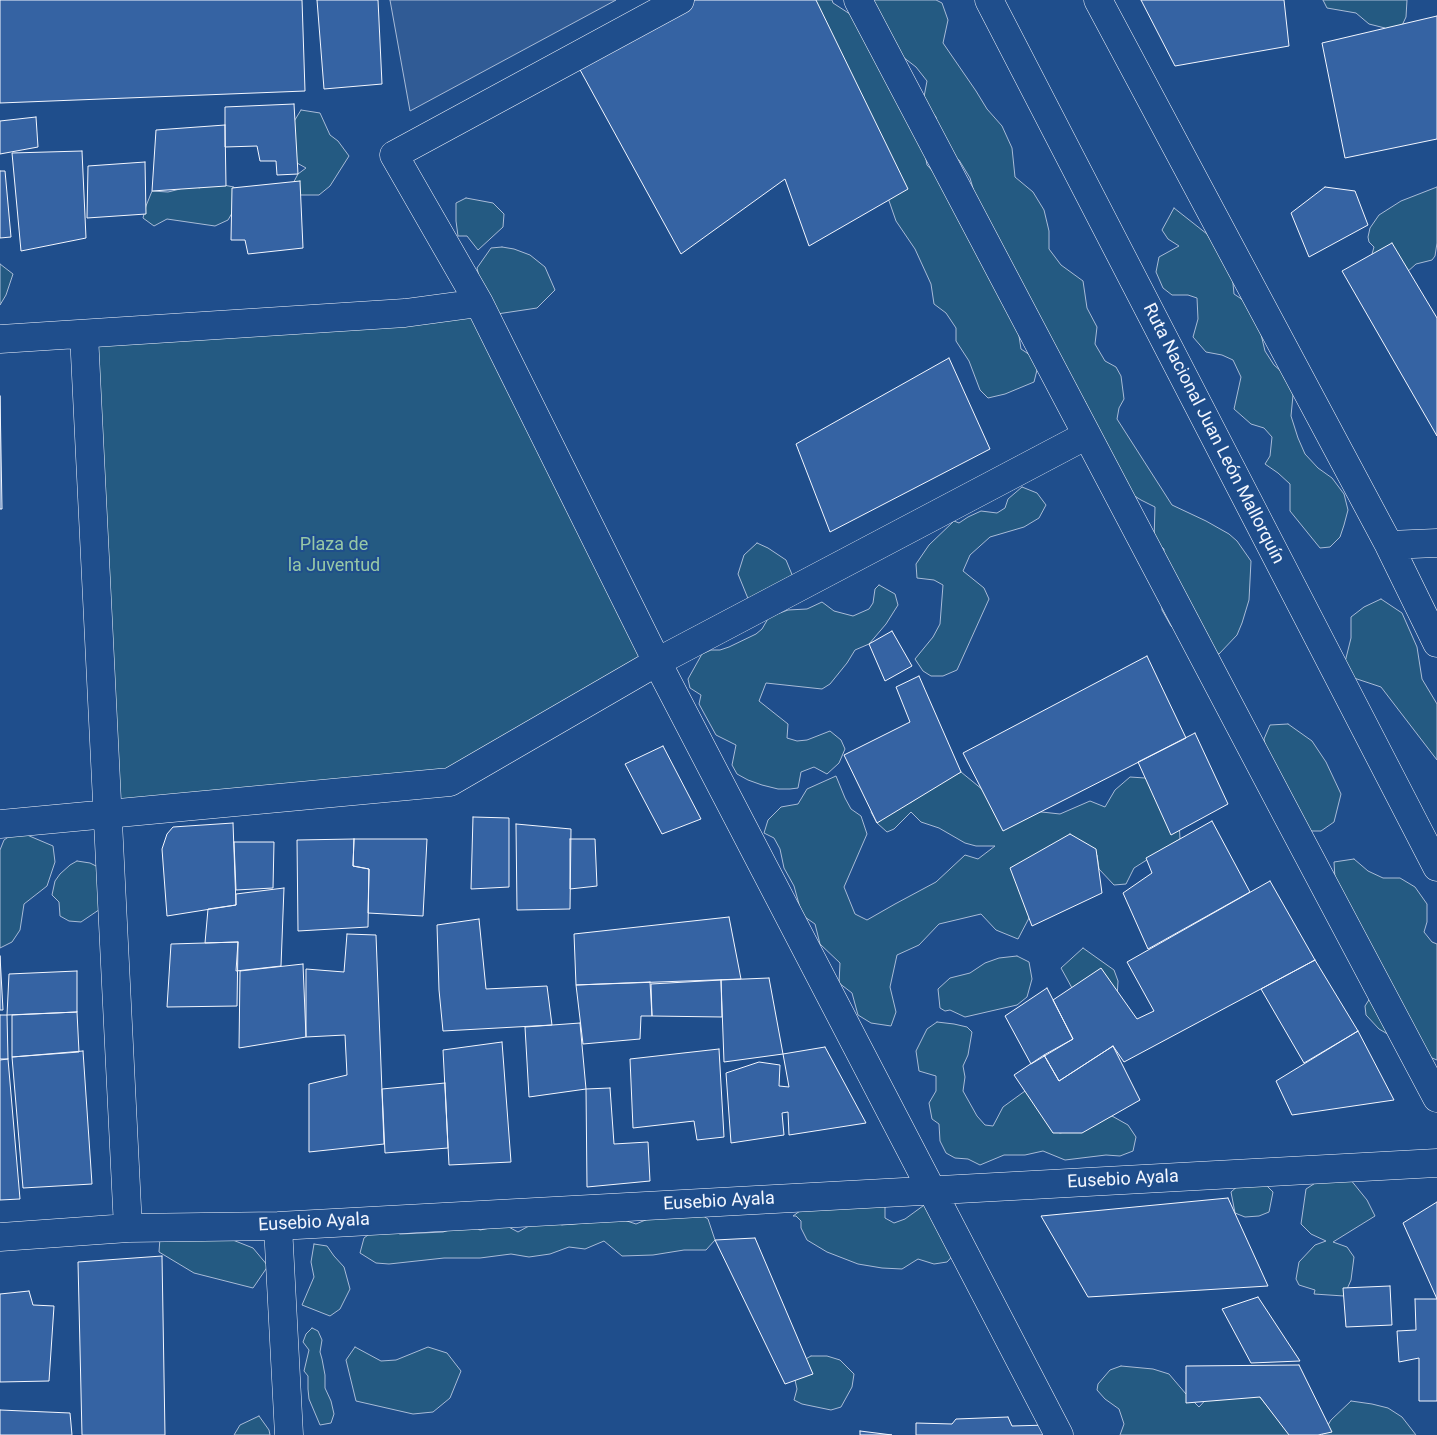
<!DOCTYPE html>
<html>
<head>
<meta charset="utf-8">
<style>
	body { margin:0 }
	canvas { display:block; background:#1f4e8c }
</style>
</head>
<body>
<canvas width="1437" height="1435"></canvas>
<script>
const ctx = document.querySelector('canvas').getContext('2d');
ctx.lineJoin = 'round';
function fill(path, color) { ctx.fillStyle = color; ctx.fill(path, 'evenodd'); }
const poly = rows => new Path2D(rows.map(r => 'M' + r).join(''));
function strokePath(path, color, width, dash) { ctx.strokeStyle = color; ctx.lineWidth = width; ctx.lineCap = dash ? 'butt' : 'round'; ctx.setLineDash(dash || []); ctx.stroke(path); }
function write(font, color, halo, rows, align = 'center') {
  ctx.font = font + ' Roboto,sans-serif'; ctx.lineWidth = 4; ctx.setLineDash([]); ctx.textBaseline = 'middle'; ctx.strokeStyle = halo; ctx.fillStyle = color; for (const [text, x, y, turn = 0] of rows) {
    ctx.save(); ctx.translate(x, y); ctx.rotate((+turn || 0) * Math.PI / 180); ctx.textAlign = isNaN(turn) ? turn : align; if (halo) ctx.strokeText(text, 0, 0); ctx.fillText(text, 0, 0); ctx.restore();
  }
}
const green = poly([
	[770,0,832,0,833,3,853,16,921,133,927,165,941,180,979,209,970,178,959,160,940,156,936,117,923,102,927,81,916,67,903,57,870,0,936,0,942,3,948,20,943,43,976,91,987,109,1002,126,1012,148,1015,177,1033,192,1044,210,1049,231,1049,249,1061,265,1083,281,1087,308,1097,327,1095,344,1105,361,1116,367,1121,376,1124,399,1119,408,1117,419,1172,505,1206,521,1229,534,1237,541,1251,561,1249,600,1242,623,1237,635,1219,654,1202,653,1171,626,1162,610,1162,578,1164,549,1154,541,1155,507,1141,500,1111,481,1097,442,1085,401,1061,386,1039,362,1034,382,1005,394,988,398,980,390,969,361,956,341,956,328,946,313,934,304,931,284,915,249,896,221,887,195,770,0],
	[1017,323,1036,359,1021,349,1017,323],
	[1323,0,1407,0,1406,17,1396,38,1385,28,1369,24,1356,13,1327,8,1323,0],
	[301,110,320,113,330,135,338,141,349,156,330,186,319,195,299,195,289,191,298,174,306,168,297,163,292,143,290,128,301,110],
	[190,181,199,188,212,183,234,187,238,198,235,208,228,220,215,226,167,219,154,226,143,218,146,206,152,191,168,192,180,189,190,181],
	[1437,187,1437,243,1435,256,1432,260,1416,264,1406,273,1387,267,1372,254,1374,247,1369,242,1368,237,1370,228,1379,215,1401,201,1437,187],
	[466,198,493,203,504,214,503,227,478,250,467,236,458,236,456,221,456,203,466,198],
	[1174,208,1207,234,1232,273,1234,294,1249,304,1259,326,1265,351,1274,365,1282,372,1292,384,1293,395,1291,416,1298,438,1305,454,1318,468,1332,478,1344,494,1348,510,1344,525,1340,537,1330,547,1320,548,1290,511,1290,484,1278,473,1265,464,1270,456,1272,437,1264,428,1251,424,1234,409,1241,377,1233,360,1222,355,1206,352,1193,337,1198,319,1197,298,1188,295,1172,295,1163,288,1156,272,1159,257,1179,246,1168,239,1162,230,1174,208],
	[502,247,514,249,530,255,545,267,555,290,537,308,497,314,480,281,477,268,491,248,502,247],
	[0,264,13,274,6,295,0,305,0,264],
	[479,303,657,662,450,782,108,813,84,334,479,303],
	[1022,487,1037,493,1046,505,1039,518,1024,527,990,537,970,555,963,571,984,588,989,599,957,670,943,676,931,676,923,671,915,659,933,637,940,624,943,585,934,580,917,578,916,564,929,545,954,521,959,523,968,517,981,511,997,513,1005,508,1008,499,1022,487],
	[757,543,768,548,786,560,793,577,749,601,738,574,744,555,757,543],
	[879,585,895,594,898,605,886,624,869,644,855,650,847,663,830,684,822,689,766,683,759,701,788,724,787,738,797,741,807,740,830,731,841,740,845,749,839,763,827,774,814,767,801,772,798,788,790,789,778,789,762,785,748,780,737,774,732,765,736,745,716,735,699,704,701,695,690,688,688,679,702,654,711,650,720,650,729,647,756,634,762,629,769,617,788,610,807,609,822,602,834,611,853,616,869,609,873,603,875,589,879,585],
	[1381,599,1402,613,1417,647,1422,679,1437,704,1437,760,1381,687,1342,674,1351,638,1351,617,1364,607,1381,599],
	[1288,724,1312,741,1326,762,1341,794,1334,822,1321,831,1296,831,1267,755,1264,739,1270,725,1288,724],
	[961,772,1005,808,1060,814,1090,801,1105,807,1115,790,1130,777,1145,778,1159,789,1179,821,1180,839,1134,868,1126,884,1114,885,1099,869,1097,855,1071,844,1049,846,1034,861,1025,881,1029,918,1018,939,996,930,981,914,939,924,919,945,897,955,890,987,896,1012,891,1026,871,1023,858,1015,852,993,839,983,840,963,820,944,815,924,802,915,794,886,784,868,780,849,774,838,764,833,768,820,781,807,798,804,807,789,836,776,845,798,851,809,861,816,867,834,844,887,855,914,867,920,895,904,936,882,965,855,978,859,995,846,976,846,965,843,939,828,921,822,911,812,894,829,887,832,877,823,871,812,876,805,894,792,910,803,933,787,961,772],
	[20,832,53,846,55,862,47,886,24,904,20,930,12,942,0,948,0,850,4,840,10,836,20,832],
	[1354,859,1368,871,1383,878,1400,878,1415,887,1427,904,1427,922,1424,932,1432,942,1437,944,1437,1060,1422,1054,1379,1029,1366,1015,1365,1006,1386,973,1335,879,1334,862,1354,859],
	[77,861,90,863,98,867,112,901,81,922,69,921,60,916,59,902,52,895,55,881,60,874,70,865,77,861],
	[1083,948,1114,970,1118,981,1117,998,1072,988,1061,968,1083,948],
	[1017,956,1029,962,1032,979,1027,997,1017,1005,965,1017,950,1010,945,1011,940,1008,938,989,950,978,970,973,985,963,999,958,1017,956],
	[937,1022,954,1024,967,1027,972,1032,968,1055,963,1066,965,1077,963,1091,977,1116,985,1125,993,1126,1003,1107,1025,1091,1042,1099,1051,1129,1060,1133,1079,1129,1112,1116,1128,1125,1136,1137,1133,1151,1120,1156,1106,1155,1065,1160,1043,1151,1025,1155,1004,1155,980,1165,968,1159,955,1158,946,1153,940,1141,939,1124,932,1119,929,1103,936,1091,936,1076,919,1071,916,1051,927,1029,937,1022],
	[1350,1179,1367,1200,1375,1216,1333,1242,1347,1247,1354,1257,1351,1280,1344,1296,1314,1294,1315,1290,1299,1285,1296,1279,1299,1262,1315,1245,1326,1241,1311,1234,1301,1224,1306,1189,1320,1180,1350,1179],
	[1263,1182,1273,1192,1269,1212,1259,1216,1245,1217,1235,1213,1231,1192,1240,1184,1263,1182],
	[927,1203,959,1249,947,1262,934,1264,918,1259,902,1269,882,1268,858,1264,827,1252,807,1240,801,1228,801,1221,796,1216,793,1216,800,1211,885,1204,885,1218,894,1223,905,1219,927,1203],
	[697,1212,708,1219,715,1240,706,1250,684,1250,653,1255,622,1256,604,1241,585,1249,569,1247,550,1254,529,1257,511,1254,480,1258,444,1258,389,1264,376,1263,360,1253,364,1238,376,1229,389,1230,400,1234,443,1232,469,1224,480,1230,505,1225,518,1232,527,1227,547,1221,562,1225,595,1222,609,1215,636,1224,655,1216,697,1212],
	[200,1227,253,1248,268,1266,253,1288,194,1273,159,1252,160,1238,200,1227],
	[314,1244,327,1246,334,1256,344,1267,350,1289,340,1309,330,1316,302,1305,314,1277,311,1262,314,1244],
	[312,1328,318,1331,322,1340,320,1352,322,1359,325,1375,325,1388,331,1401,334,1414,331,1423,320,1425,309,1399,308,1389,308,1376,304,1371,309,1350,303,1342,306,1334,312,1328],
	[355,1347,381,1361,396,1360,428,1347,447,1353,461,1371,450,1398,433,1412,413,1414,356,1401,346,1360,355,1347],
	[811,1356,827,1356,840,1360,854,1374,852,1387,841,1407,831,1410,802,1404,794,1400,797,1389,795,1380,797,1369,802,1361,811,1356],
	[1121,1366,1153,1369,1169,1374,1186,1394,1199,1407,1213,1392,1254,1390,1291,1435,1120,1435,1124,1424,1119,1409,1105,1399,1097,1390,1098,1384,1110,1370,1121,1366],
	[1351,1401,1372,1404,1388,1408,1402,1417,1416,1435,1322,1435,1331,1420,1351,1401],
	[259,1416,269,1430,270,1435,234,1435,240,1425,259,1416]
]);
fill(green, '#245a82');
strokePath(green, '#a8bbd7', 1);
const parking = poly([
	[390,0,616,0,410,111,390,0]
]);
fill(parking, '#305b95');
strokePath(parking, '#a8bbd7', 1);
const building = poly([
	[0,0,302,0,305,91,0,103,0,0],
	[317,0,378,0,382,84,324,89,317,0],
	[680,0,816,0,908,189,809,246,785,179,681,254,573,57,680,0],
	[1141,0,1284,0,1289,46,1175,66,1141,0],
	[1437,16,1437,139,1345,158,1322,43,1437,16],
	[294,104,298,174,277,175,276,161,260,161,257,146,225,147,225,107,294,104],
	[36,117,38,147,0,154,0,121,36,117],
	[225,125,226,186,152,191,156,130,225,125],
	[82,151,86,238,21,251,12,153,82,151],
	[145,162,146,214,87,218,88,166,145,162],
	[0,171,5,171,11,237,0,238,0,171],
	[300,181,303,248,248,254,245,240,231,240,232,188,300,181],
	[1325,187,1355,191,1368,225,1309,257,1291,213,1325,187],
	[1392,243,1437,318,1437,436,1342,271,1392,243],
	[949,358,990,449,830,532,796,444,949,358],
	[0,396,2,509,0,509,0,396],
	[892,631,912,666,885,681,869,644,892,631],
	[1147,656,1186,738,1003,831,963,753,1147,656],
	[919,676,961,772,877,823,844,755,910,722,896,687,919,676],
	[1195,733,1228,804,1171,835,1138,762,1195,733],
	[663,746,701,819,662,834,625,764,663,746],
	[473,817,509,818,509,887,471,889,473,817],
	[1212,821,1250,892,1148,949,1123,893,1152,873,1146,858,1212,821],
	[233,823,236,905,167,916,162,849,167,834,173,827,233,823],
	[516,824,571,829,570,909,517,910,516,824],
	[1070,834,1096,849,1102,893,1032,926,1010,868,1070,834],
	[354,839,353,866,369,869,368,927,298,931,297,840,354,839],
	[354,839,427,839,423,916,368,913,369,869,353,866,354,839],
	[570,839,595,839,597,886,570,889,570,839],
	[234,842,274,842,273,888,236,890,234,842],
	[1270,881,1315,960,1124,1062,1113,1046,1059,1081,1044,1055,1073,1039,1053,1000,1101,968,1137,1019,1154,1011,1127,962,1270,881],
	[284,888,281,966,236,971,238,942,205,943,208,909,236,905,236,894,284,888],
	[729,917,741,979,576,985,574,934,729,917],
	[479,919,486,989,547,986,552,1025,443,1031,439,990,437,925,479,919],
	[347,934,376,935,384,1144,309,1152,309,1084,347,1075,345,1035,306,1037,306,969,344,972,347,934],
	[238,942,237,1006,167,1007,171,944,238,942],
	[0,956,3,1010,0,1010,0,956],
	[1315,960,1358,1031,1304,1063,1261,989,1315,960],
	[303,964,306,1037,239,1048,240,971,303,964],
	[77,971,77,1012,7,1015,9,974,77,971],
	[769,978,783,1054,724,1062,721,980,769,978],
	[721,980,722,1017,652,1016,651,984,721,980],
	[650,982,652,1016,641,1016,640,1039,583,1044,576,985,650,982],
	[1047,988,1073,1039,1031,1064,1005,1016,1047,988],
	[77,1012,79,1052,12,1057,12,1015,77,1012],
	[0,1015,7,1015,8,1059,0,1059,0,1015],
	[580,1023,586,1089,529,1097,525,1027,580,1023],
	[1358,1031,1394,1100,1292,1115,1276,1081,1358,1031],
	[502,1042,511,1162,449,1165,443,1050,502,1042],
	[1113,1046,1140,1100,1082,1133,1053,1133,1014,1075,1044,1055,1059,1081,1113,1046],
	[825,1047,866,1123,789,1135,788,1112,782,1113,784,1135,731,1143,726,1073,759,1062,780,1065,779,1086,789,1087,783,1054,825,1047],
	[719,1049,724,1137,697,1140,694,1121,633,1128,630,1059,719,1049],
	[83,1051,92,1184,23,1188,12,1057,83,1051],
	[8,1059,20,1199,0,1200,0,1060,8,1059],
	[445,1083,448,1148,385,1153,382,1089,445,1083],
	[610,1088,614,1144,648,1142,650,1181,587,1187,586,1089,610,1088],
	[1228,1198,1268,1286,1088,1297,1041,1216,1228,1198],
	[1437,1202,1437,1299,1403,1223,1437,1202],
	[755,1238,813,1374,785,1384,715,1240,755,1238],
	[162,1256,165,1435,82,1435,78,1262,162,1256],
	[1390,1286,1392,1325,1346,1327,1343,1288,1390,1286],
	[29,1291,33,1305,54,1306,49,1381,0,1382,0,1294,29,1291],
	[1258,1297,1300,1361,1251,1363,1222,1309,1258,1297],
	[1415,1299,1437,1299,1437,1401,1419,1401,1419,1358,1399,1362,1397,1331,1416,1330,1415,1299],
	[1299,1365,1332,1432,1318,1435,1289,1435,1260,1397,1186,1403,1186,1366,1299,1365],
	[0,1410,70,1413,72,1435,0,1435,0,1410],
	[1008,1417,1012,1426,1048,1425,1050,1435,916,1435,916,1423,952,1424,956,1419,1008,1417],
	[860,1431,892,1435,860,1435,860,1431]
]);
fill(building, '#3563a3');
strokePath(building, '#f2f6ff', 1);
const minor = poly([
	[858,0,1287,815,1437,1098],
	[1098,0,1389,545,1437,643],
	[479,303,657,662,1059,1435],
	[84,334,128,1228],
	[0,339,405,313,479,303,394,155,680,0],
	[1389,545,1437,543],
	[0,824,450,782,657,662,1087,435],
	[278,1226,289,1435],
	[0,1237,128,1228,278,1226,1437,1163]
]);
const highway = poly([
	[989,0,1437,867]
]);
strokePath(minor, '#f2f6ff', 29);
strokePath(highway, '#f2f6ff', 29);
strokePath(minor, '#1f4e8c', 28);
strokePath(highway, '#1f4e8c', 28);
write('18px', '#f2f6ff', '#1f4e8c', [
	["Ruta Nacional Juan León Mallorquín",1213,434,63],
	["Eusebio Ayala",1123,1180,-3],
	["Eusebio Ayala",719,1202,-3],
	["Eusebio Ayala",314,1223,-3]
]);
write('18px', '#97c8a6', '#1f4e8c', [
	["Plaza de",334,545],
	["la Juventud",334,566]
]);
</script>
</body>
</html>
